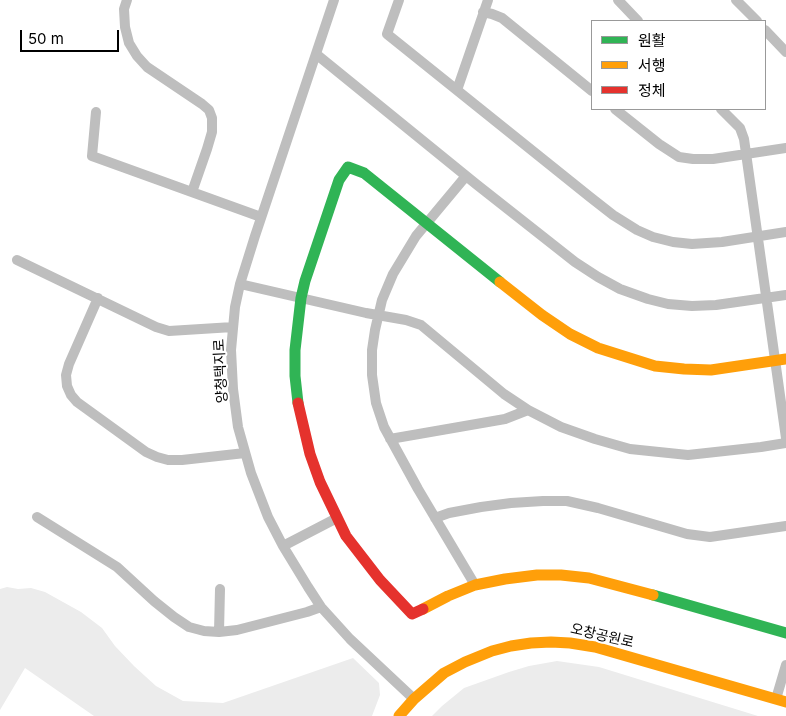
<!DOCTYPE html>
<html>
<head>
<meta charset="utf-8">
<style>
	body { margin:0 }
	#map { position:relative; width:786px; height:716px; overflow:hidden; background:#fff; font-family:Inter,"Noto Sans KR",sans-serif }
	canvas { display:block }
	.legend { position:absolute; left:591px; top:20px; width:175px; height:90px; box-sizing:border-box; background:#fff; border:1px solid #999; margin:0; padding:6px 9px; list-style:none; font-size:15px; color:#000 }
	.legend li { display:flex; align-items:center; gap:10px; height:25px }
	.legend b { width:25px; border:1px solid #999 }
	.scale { position:absolute; left:20px; top:30px; width:99px; height:22px; box-sizing:border-box; border:2px solid #000; border-top:0; padding-left:6px; font-size:15px; line-height:18px; white-space:nowrap; color:#000; -webkit-text-stroke:4px #fff; paint-order:stroke }
</style>
</head>
<body>
<div id="map">
<canvas width="786" height="716"></canvas>
<ul class="legend">
<li><b style="height:6px;background:#30b455"></b>원활</li>
<li><b style="height:6px;background:#ff9f0a"></b>서행</li>
<li><b style="height:6px;background:#e5322d"></b>정체</li>
</ul>
<div class="scale">50 m</div>
</div>
<script>
const ctx = document.querySelector('canvas').getContext('2d');
ctx.lineJoin = 'round';
function fill(path, color) { ctx.fillStyle = color; ctx.fill(path, 'evenodd'); }
const poly = rows => new Path2D(rows.map(r => 'M' + r).join(''));
function strokePath(path, color, width, dash) { ctx.strokeStyle = color; ctx.lineWidth = width; ctx.lineCap = dash ? 'butt' : 'round'; ctx.setLineDash(dash || []); ctx.stroke(path); }
function write(font, color, halo, rows, align = 'center') {
  ctx.font = font + ' Inter,"Noto Sans KR",sans-serif'; ctx.lineWidth = 4; ctx.setLineDash([]); ctx.textBaseline = 'middle'; ctx.strokeStyle = halo; ctx.fillStyle = color; for (const [text, x, y, turn = 0] of rows) {
    ctx.save(); ctx.translate(x, y); ctx.rotate((+turn || 0) * Math.PI / 180); ctx.textAlign = isNaN(turn) ? turn : align; if (halo) ctx.strokeText(text, 0, 0); ctx.fillText(text, 0, 0); ctx.restore();
  }
}
fill(poly([
	[7,587,18,589,31,588,45,592,81,612,102,628,115,646,134,666,156,686,183,701,223,703,353,658,379,683,380,695,372,716,94,716,25,668,0,710,0,589],
	[557,661,599,667,758,716,432,716,442,706,464,688,509,672,529,666]
]), '#ececec');
strokePath(poly([
	[127,0,124,9,125,27,129,43,137,56,147,67,202,104,209,110,212,118,212,132,207,149,192,192],
	[334,0,255,236,240,284,235,307,231,350,233,389,238,427,251,473,268,517,283,546,308,587,321,607,350,639,414,699],
	[399,0,387,34,590,197,613,215,637,230,653,237,673,242,692,244,722,242,786,232],
	[618,0,638,21],
	[736,0,757,21],
	[483,12,492,14,502,18,592,91],
	[765,30,786,52],
	[316,54,476,184,575,262,598,277,620,289,648,299,668,304,692,306,716,305,786,295],
	[457,90,488,0],
	[615,109,659,144,679,157,693,159,713,159,786,148],
	[721,109,740,128,744,139,786,438],
	[96,112,92,156,261,217],
	[466,176,416,236,393,274,382,300,375,330,372,350,372,375,376,403,384,427,418,489,475,585],
	[17,260,156,327,169,331,233,327],
	[240,284,366,313,406,320,421,325,504,394,528,410,561,427,595,439,630,449,688,455,761,447,786,443],
	[98,298,69,364,66,375,67,386,71,395,77,402,146,452,157,457,168,460,182,460,245,453],
	[390,439,505,419,528,410],
	[37,517,117,567,154,601,174,617,189,627,204,631,219,632,237,630,307,612,321,607],
	[435,518,449,513,481,507,511,503,543,501,567,501,598,508,687,534,710,537,786,526],
	[283,546,337,518],
	[219,632,220,589],
	[776,699,786,665]
]), '#bebebe', 10);
strokePath(poly([
	[298,403,295,376,295,350,301,298,305,281,339,180,348,167,364,173,500,282],
	[653,595,786,633]
]), '#30b455', 11);
strokePath(poly([
	[500,282,542,315,570,334,598,348,655,366,684,369,711,370,786,359],
	[423,609,448,596,475,585,505,579,537,575,561,575,589,578,653,595],
	[399,716,414,699,444,673,465,662,492,651,511,646,531,643,551,642,570,643,595,647,786,702]
]), '#ff9f0a', 11);
strokePath(poly([
	[298,403,310,454,320,482,346,536,380,580,412,614,423,609]
]), '#e5322d', 11);
write('14px', '#000', '#fff', [
	["양청택지로",221,371,-93],
	["오창공원로",602,636,13]
]);
</script>
</body>
</html>
